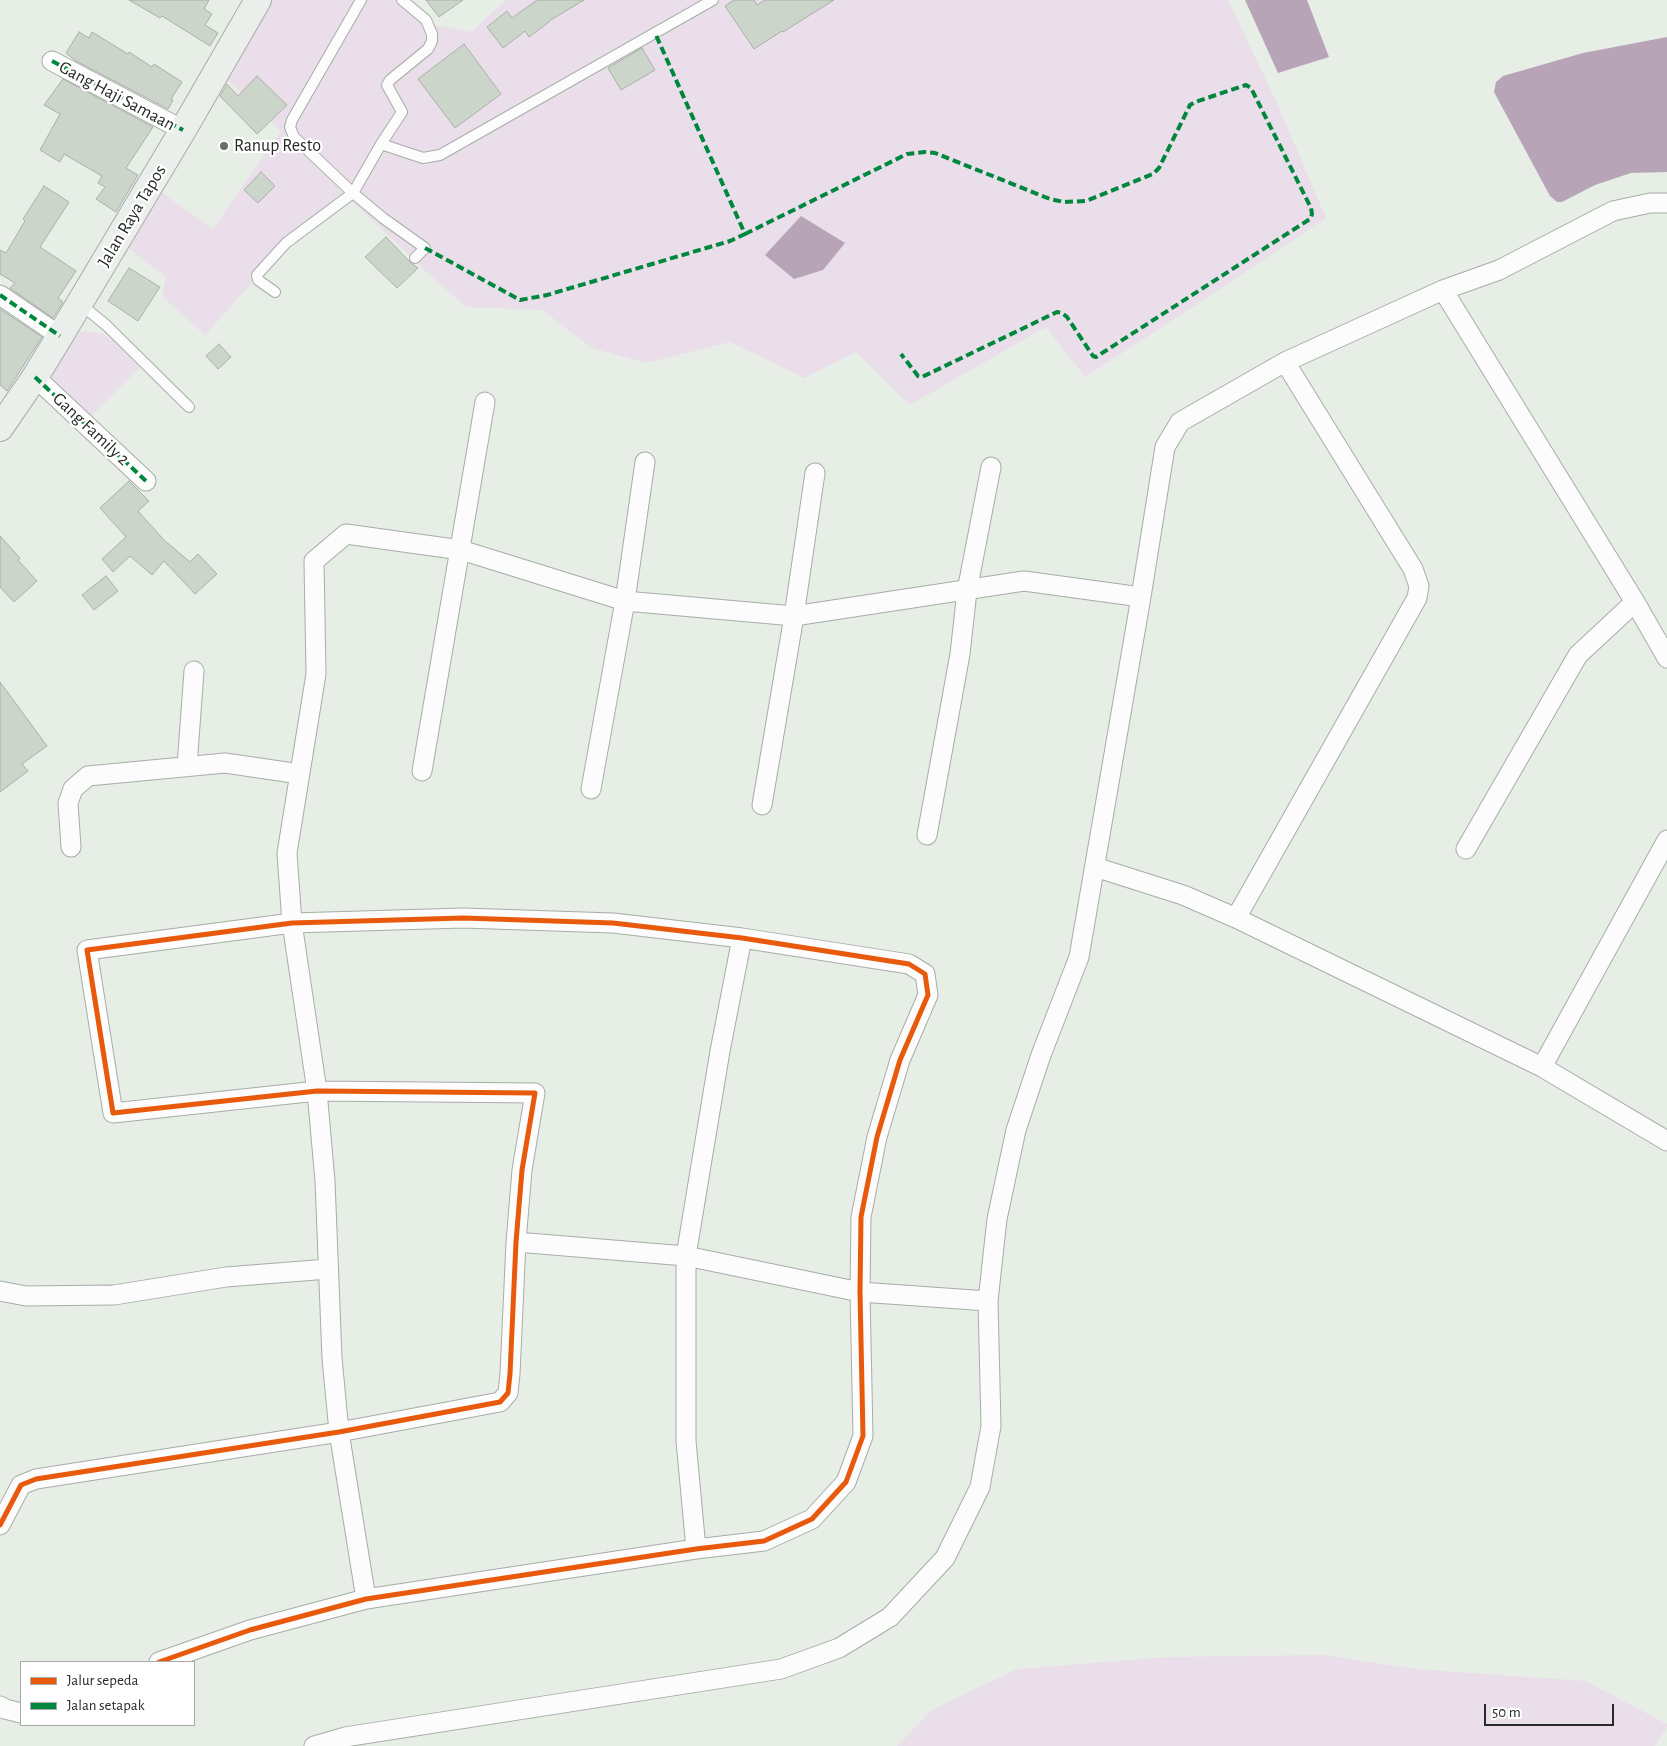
<!DOCTYPE html>
<html>
<head>
<meta charset="utf-8">
<style>
	body { margin:0 }
	#map { position:relative; width:1667px; height:1746px; overflow:hidden; background:#e7eee6; font-family:"Alegreya Sans",sans-serif }
	canvas { display:block }
	.legend { position:absolute; left:20px; top:1661px; width:175px; height:65px; box-sizing:border-box; background:#fff; border:1px solid #a8aaa8; margin:0; padding:6px 9px; list-style:none; font-size:15px; color:#262b25 }
	.legend li { display:flex; align-items:center; gap:10px; height:25px }
	.legend b { width:25px; border:1px solid #a8aaa8 }
	.scale { position:absolute; left:1484px; top:1704px; width:130px; height:22px; box-sizing:border-box; border:2px solid #262b25; border-top:0; padding-left:6px; font-size:15px; line-height:18px; white-space:nowrap; color:#262b25; -webkit-text-stroke:4px #fff; paint-order:stroke }
</style>
</head>
<body>
<div id="map">
<canvas width="1667" height="1746"></canvas>
<ul class="legend">
<li><b style="height:6px;background:#e8590c"></b>Jalur sepeda</li>
<li><b style="height:6px;background:#00873e"></b>Jalan setapak</li>
</ul>
<div class="scale">50 m</div>
</div>
<script>
const ctx = document.querySelector('canvas').getContext('2d');
ctx.lineJoin = 'round';
function fill(path, color) { ctx.fillStyle = color; ctx.fill(path, 'evenodd'); }
const poly = rows => new Path2D(rows.map(r => 'M' + r).join(''));
function strokePath(path, color, width, dash) { ctx.strokeStyle = color; ctx.lineWidth = width; ctx.lineCap = dash ? 'butt' : 'round'; ctx.setLineDash(dash || []); ctx.stroke(path); }
function write(font, color, halo, rows, align = 'center') {
  ctx.font = font + ' "Alegreya Sans",sans-serif'; ctx.lineWidth = 4.5; ctx.setLineDash([]); ctx.textBaseline = 'middle'; ctx.strokeStyle = halo; ctx.fillStyle = color; for (const [text, x, y, turn = 0] of rows) {
    ctx.save(); ctx.translate(x, y); ctx.rotate((+turn || 0) * Math.PI / 180); ctx.textAlign = isNaN(turn) ? turn : align; if (halo) ctx.strokeText(text, 0, 0); ctx.fillText(text, 0, 0); ctx.restore();
  }
}
fill(poly([
	[266,0,409,0,437,26,471,32,506,0,1228,0,1276,101,1326,218,1208,297,1085,377,1046,327,910,405,856,352,804,378,730,342,646,363,592,348,542,310,466,307,432,277,349,198,300,235,267,266,205,335,162,296,166,277,123,244,154,187,213,229,281,131,221,74],
	[77,331,101,333,114,341,139,368,88,419,46,378],
	[1323,1655,1415,1669,1585,1681,1667,1724,1667,1727,1655,1746,897,1746,932,1710,1017,1669,1169,1657]
]), '#e9dee9');
fill(poly([
	[1245,0,1307,0,1329,57,1278,73],
	[1667,37,1667,172,1631,173,1595,185,1562,202,1557,202,1550,196,1494,92,1496,82,1503,76,1583,53],
	[801,216,845,243,823,270,794,279,765,255]
]), '#b7a4b7');
const building = poly([
	[129,0,209,0,204,9,212,14,205,25,218,33,210,46,162,16,160,18,129,0],
	[426,0,463,0,439,17,426,0],
	[537,0,584,0,549,21,549,22,529,37,525,31,503,48,487,27,507,11,512,18,537,0],
	[734,0,754,0,757,5,765,0,834,0,783,32,782,31,754,49,725,6,734,0],
	[79,32,89,38,92,32,128,54,129,52,152,67,154,64,182,82,171,99,173,100,168,109,76,61,66,53,79,32],
	[464,44,501,94,455,128,418,79,464,44],
	[642,48,655,70,621,90,608,68,642,48],
	[257,76,287,105,257,134,220,96,227,84,238,96,257,76],
	[63,79,153,127,126,168,138,175,116,212,96,199,105,187,98,183,102,176,64,154,60,162,40,150,60,114,44,105,63,79],
	[261,172,275,186,258,203,244,190,261,172],
	[44,186,69,202,40,247,76,271,58,298,63,302,53,318,10,288,15,283,0,274,0,250,6,253,25,221,23,219,44,186],
	[386,237,411,263,418,268,397,288,365,257,386,237],
	[129,268,160,287,138,321,108,301,129,268],
	[0,309,42,337,7,391,0,385,0,309],
	[219,344,231,357,218,369,206,356,219,344],
	[129,481,149,501,138,511,164,540,190,562,198,554,217,574,195,594,164,561,152,575,130,556,113,572,102,559,126,537,100,508,129,481],
	[0,536,20,558,18,560,37,581,14,602,0,587,0,536],
	[106,576,118,591,94,610,82,595,106,576],
	[0,682,47,746,22,764,28,771,0,792,0,682]
]);
fill(building, '#ccd5ca');
strokePath(building, '#aaafaa', 1);
const lane = poly([
	[361,0,292,120,290,127,294,137,353,193,381,144,423,158,440,155,713,0],
	[381,144,402,112,387,85,390,80,428,49,432,41,432,34,426,20,402,0],
	[275,292,258,280,257,275,286,243,353,193,383,218,425,248,415,258],
	[79,303,106,325,189,407]
]);
const street = poly([
	[52,61,183,130],
	[1443,290,1635,602,1667,658],
	[0,295,60,336],
	[35,377,146,481],
	[187,766,194,671],
	[422,771,485,402],
	[591,789,625,601,645,462],
	[762,805,794,616,815,473],
	[927,835,960,654,967,591,991,467],
	[71,847,68,803,73,789,88,776,225,763,300,774],
	[1466,849,1578,655,1635,602],
	[1095,867,1183,895,1236,918,1542,1067,1667,1141],
	[1236,918,1417,598,1419,586,1413,569,1285,362],
	[1542,1067,1667,840],
	[516,1242,686,1256,860,1292,988,1301],
	[0,1291,26,1296,114,1295,226,1277,328,1269],
	[0,1525,21,1485,36,1479,339,1432,500,1402,508,1393,510,1374,516,1242,522,1170,535,1093,317,1091,113,1113,87,950,292,923,463,918,613,923,742,938,909,964,925,974,928,995,900,1060,877,1137,861,1217,860,1292,863,1436,846,1482,812,1519,764,1541,696,1549,366,1599,250,1630,159,1662],
	[696,1549,686,1441,686,1256,720,1051,742,938],
	[366,1599,339,1432,332,1358,325,1181,317,1091,292,923,287,853,316,674,314,561,346,534,461,550,625,601,794,616,1024,581,1141,597],
	[0,1706,5,1709,21,1713],
	[314,1746,345,1737,781,1669,839,1648,890,1617,945,1558,980,1487,991,1426,988,1301,997,1219,1016,1130,1041,1055,1079,957,1141,597,1165,447,1180,422,1285,362,1443,290,1499,270,1613,211,1650,203,1667,203]
]);
const secondary = poly([
	[0,428,35,377,60,336,183,130,258,0]
]);
strokePath(lane, '#a7ada7', 12);
strokePath(street, '#a7ada7', 21);
strokePath(secondary, '#a7ada7', 28);
strokePath(lane, '#fbfcfb', 10);
strokePath(street, '#fbfcfb', 19);
strokePath(secondary, '#ebefeb', 26);
strokePath(poly([
	[52,61,183,130],
	[745,234,907,154,925,152,935,153,1050,199,1064,202,1086,201,1153,174,1159,168,1190,105,1195,102,1246,85,1251,88,1311,208,1312,214,1310,219,1096,357,1093,356,1067,317,1062,313,1057,312,922,377,918,376,901,354],
	[425,248,520,300,547,295,730,241,745,234,655,33],
	[0,295,60,336],
	[35,377,146,481]
]), '#00873e', 4, [8, 4]);
strokePath(poly([
	[0,1525,21,1485,36,1479,339,1432,500,1402,508,1393,510,1374,516,1242,522,1170,535,1093,317,1091,113,1113,87,950,292,923,463,918,613,923,742,938,909,964,925,974,928,995,900,1060,877,1137,861,1217,860,1292,863,1436,846,1482,812,1519,764,1541,696,1549,366,1599,250,1630,159,1662]
]), '#e8590c', 5);
for (const [x, y, r, color] of [
	[224,146,5,"#6a6f69"]
]) { const dot = new Path2D(); dot.arc(x, y, r, 0, 2 * Math.PI); ctx.fillStyle = color; ctx.fill(dot); strokePath(dot, '#fff', 2); }
write('18px', '#262b25', '#fff', [
	["Gang Haji Samaan",117,96,28],
	["Jalan Raya Tapos",132,216,-59],
	["Gang Family 2",91,429,43]
]);
write('18px', '#262b25', '#fff', [
	["Ranup Resto",234,146]
], 'left');
</script>
</body>
</html>
